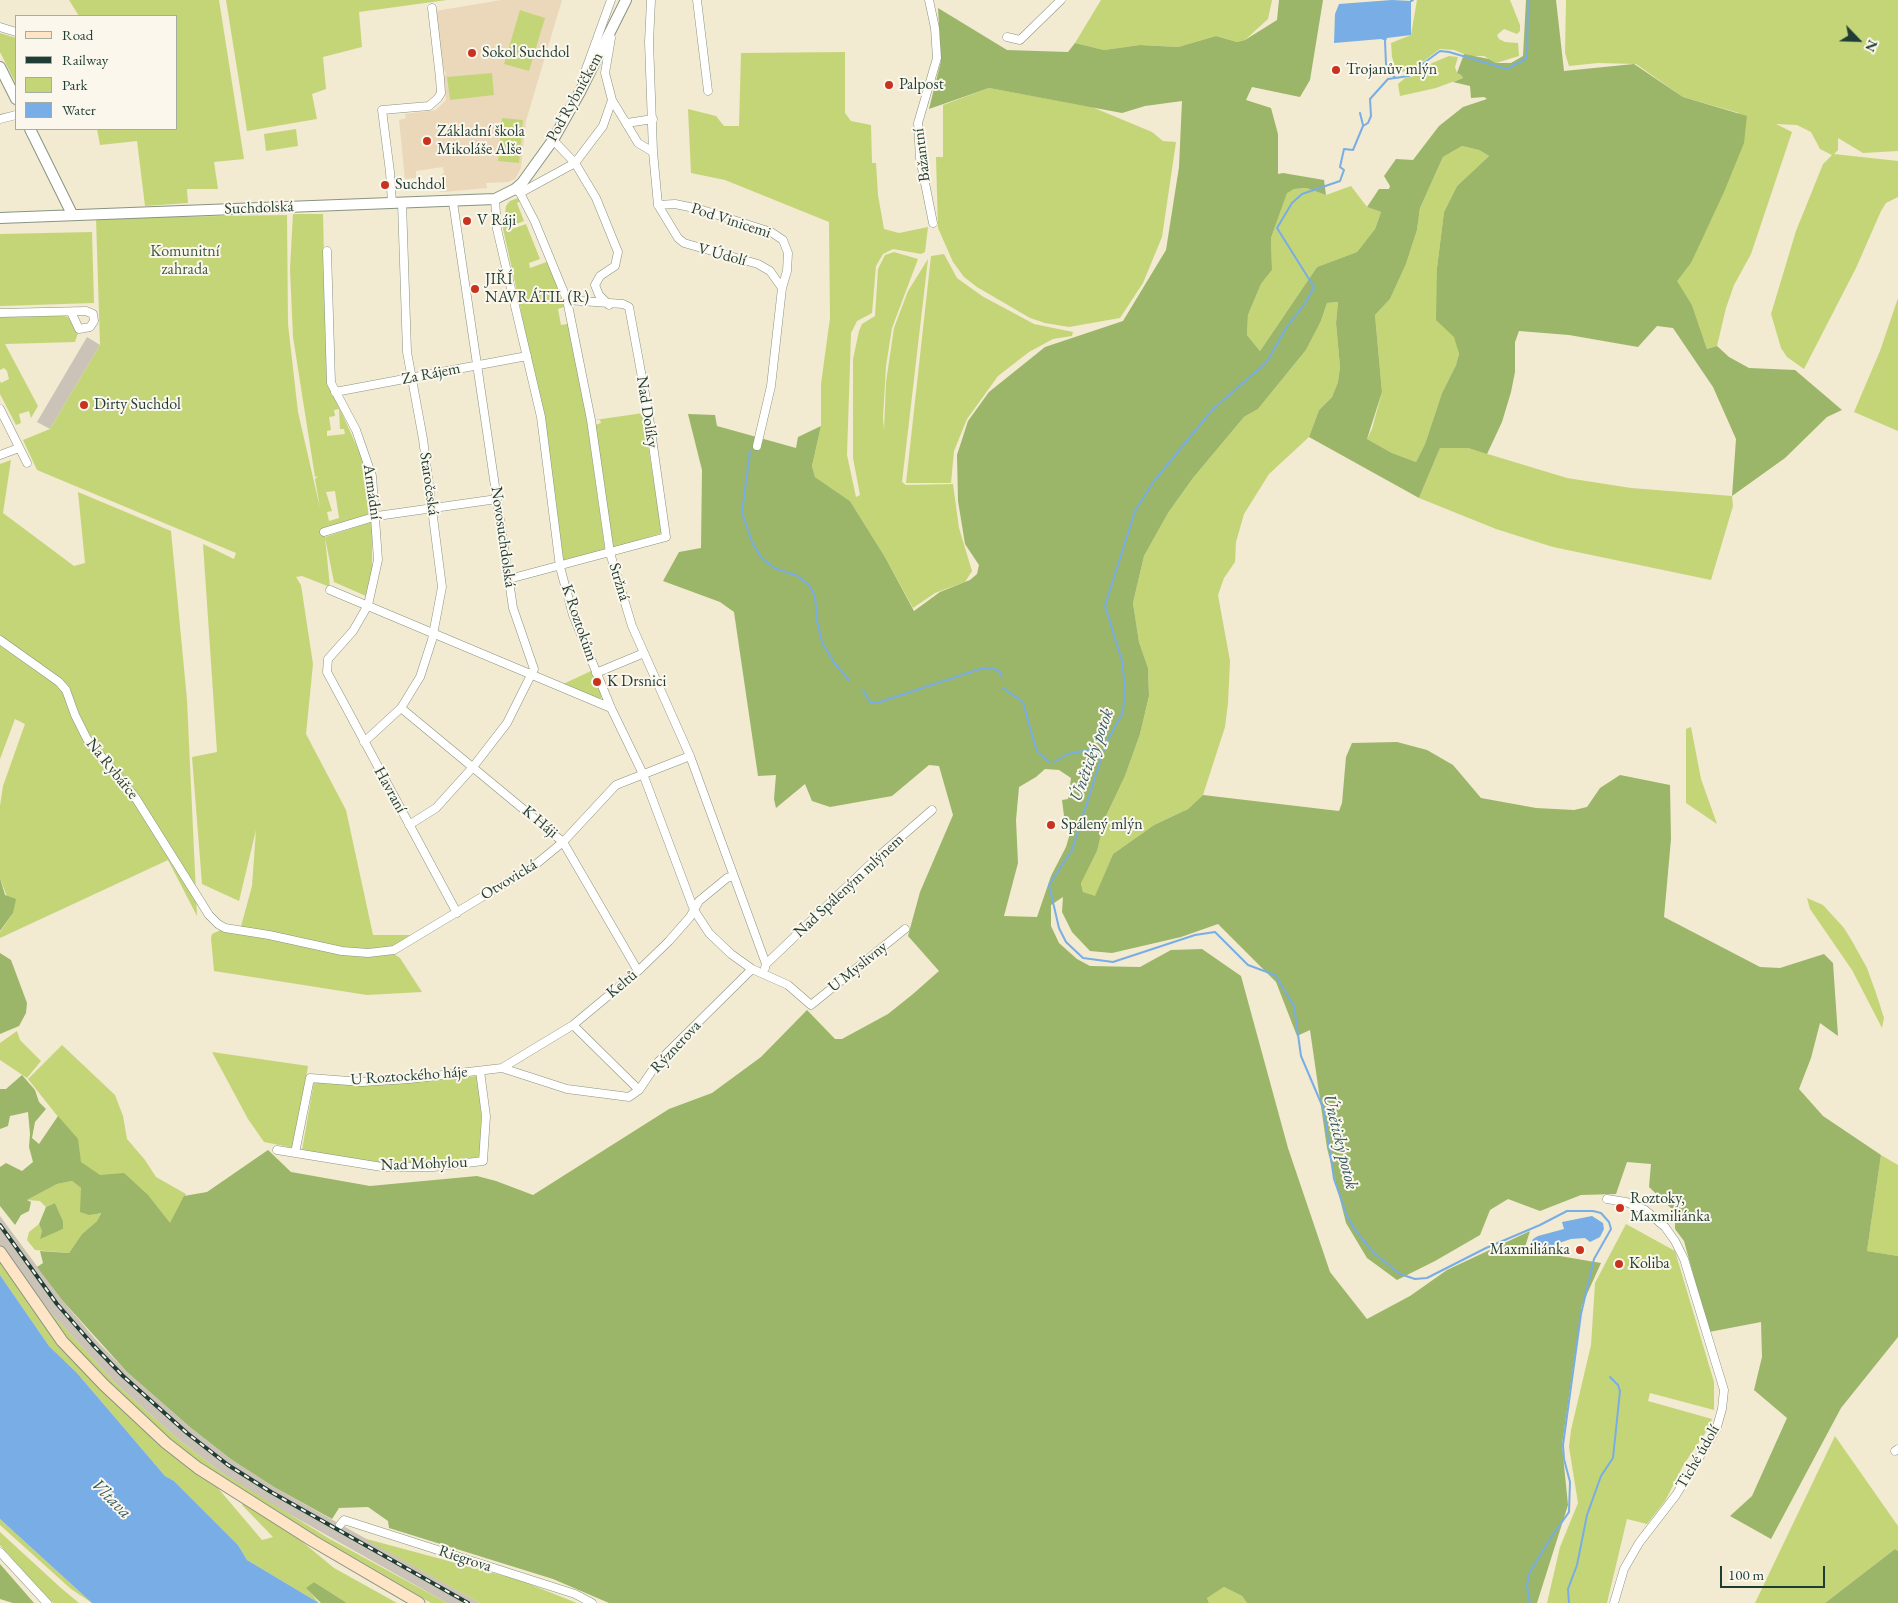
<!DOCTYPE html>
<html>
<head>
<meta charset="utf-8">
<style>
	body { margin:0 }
	#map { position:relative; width:1898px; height:1603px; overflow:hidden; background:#f2ead1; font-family:"EB Garamond",serif }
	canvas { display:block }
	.legend { position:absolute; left:15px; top:15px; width:162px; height:115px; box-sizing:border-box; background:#fbf7ec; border:1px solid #a3ada2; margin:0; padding:6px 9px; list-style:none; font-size:15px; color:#1f3d34 }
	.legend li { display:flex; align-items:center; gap:10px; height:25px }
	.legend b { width:25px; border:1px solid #a3ada2 }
	.north { position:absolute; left:1833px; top:15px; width:50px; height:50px; -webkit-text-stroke:4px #fbf7ec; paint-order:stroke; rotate:114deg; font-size:14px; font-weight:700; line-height:20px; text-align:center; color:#1f3d34 }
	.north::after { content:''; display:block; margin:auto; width:18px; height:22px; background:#1f3d34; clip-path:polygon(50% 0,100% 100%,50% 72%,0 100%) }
	.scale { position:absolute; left:1720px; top:1566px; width:105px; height:22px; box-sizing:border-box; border:2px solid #1f3d34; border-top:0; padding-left:6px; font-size:15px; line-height:18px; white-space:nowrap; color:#1f3d34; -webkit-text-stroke:4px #fbf7ec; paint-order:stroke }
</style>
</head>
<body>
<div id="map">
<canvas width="1898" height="1603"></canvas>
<ul class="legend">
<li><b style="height:6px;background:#ffe4c6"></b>Road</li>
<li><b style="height:6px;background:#1f3d34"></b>Railway</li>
<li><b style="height:14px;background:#c4d578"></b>Park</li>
<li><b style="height:14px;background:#78ade5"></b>Water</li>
</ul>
<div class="north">N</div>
<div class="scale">100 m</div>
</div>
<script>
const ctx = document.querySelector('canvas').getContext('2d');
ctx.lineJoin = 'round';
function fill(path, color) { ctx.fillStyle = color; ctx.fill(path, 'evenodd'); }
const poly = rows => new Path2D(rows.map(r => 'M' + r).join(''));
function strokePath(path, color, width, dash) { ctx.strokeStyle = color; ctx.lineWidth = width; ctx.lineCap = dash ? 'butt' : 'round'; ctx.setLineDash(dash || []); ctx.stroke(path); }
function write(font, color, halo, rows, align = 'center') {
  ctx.font = font + ' "EB Garamond",serif'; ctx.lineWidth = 4; ctx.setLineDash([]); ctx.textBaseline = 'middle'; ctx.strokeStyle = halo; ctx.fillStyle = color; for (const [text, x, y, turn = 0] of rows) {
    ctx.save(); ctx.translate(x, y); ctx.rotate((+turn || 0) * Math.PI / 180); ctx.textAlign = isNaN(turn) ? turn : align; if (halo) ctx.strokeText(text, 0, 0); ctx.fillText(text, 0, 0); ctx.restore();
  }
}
fill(poly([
	[501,0,562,0,526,121,521,168,515,179,508,182,486,183,487,188,443,192,438,191,437,183,444,172,443,167,416,171,416,178,405,179,399,120,406,118,405,114,436,110,446,100,443,77,446,74,442,65,436,11]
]), '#ebd8ba');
fill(poly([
	[87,337,100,345,50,429,37,422],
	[0,1216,62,1300,97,1341,127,1372,191,1428,232,1460,274,1487,480,1603,447,1603,266,1501,222,1473,180,1441,115,1383,49,1311,0,1245]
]), '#cbc3b8');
fill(poly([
	[69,0,219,0,244,159,214,162,218,189,187,189,188,203,145,206,137,141,100,145,97,129,176,129,176,16,79,16],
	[226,0,447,0,359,12,362,47,323,57,326,89,312,94,317,119,247,131],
	[1101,0,1272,0,1268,19,1245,40,1237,42,1216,36,1178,47,1140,45,1104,50,1075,43],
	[1417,0,1510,0,1520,25,1520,31,1517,34,1504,29,1497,35,1499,39,1505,42,1518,43,1519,56,1496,63,1484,56,1469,56,1454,50,1440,49,1413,69,1397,73,1392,57,1391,43,1411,35],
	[1566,0,1898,0,1898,151,1863,153,1838,138,1838,150,1834,154,1898,161,1898,197,1886,203,1881,211,1856,268,1804,369,1787,357,1781,348,1771,314,1796,231,1823,164,1832,155,1820,149,1811,132,1797,125,1776,124,1792,132,1751,254,1734,285,1726,308,1717,346,1707,349,1692,305,1676,281,1691,263,1739,113,1683,97,1636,64,1598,63,1569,66,1565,53],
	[520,10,545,18,529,71,504,64],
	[0,33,16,38,16,84,0,52],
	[845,52,845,113,851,121,871,125,872,163,876,163,878,195,884,229,899,233,928,227,925,252,921,254,893,249,883,254,876,266,872,313,857,321,851,333,847,455,856,497,860,495,853,458,853,359,859,331,862,324,875,316,878,269,885,255,894,252,918,259,892,328,886,366,883,418,884,430,886,382,894,328,908,291,928,259,902,482,906,485,953,484,959,528,972,571,965,582,935,593,913,608,885,557,850,501,815,477,812,466,821,426,821,384,830,318,829,222,725,180,691,173,688,109,716,116,724,126,739,126,741,53],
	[1449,56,1458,57,1455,67,1457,73,1461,75,1463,78,1436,88,1400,96,1398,84,1405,78,1415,76,1432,63],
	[492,73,494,95,450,100,447,77],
	[989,88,1092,107,1152,132,1163,141,1176,142,1162,237,1143,283,1120,318,1069,327,1045,323,1030,318,977,287,964,277,953,262,938,228,936,157,943,157,943,105],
	[502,118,523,120,519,163,498,161],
	[296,129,298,146,266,151,264,134],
	[1462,146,1479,150,1489,156,1457,186,1444,212,1437,268,1459,354,1456,365,1442,393,1425,444,1416,462,1392,453,1367,439,1372,429,1382,392,1375,315,1390,299,1406,264,1417,230,1420,208,1443,157],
	[1351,186,1367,207,1381,212,1375,229,1357,252,1317,267,1260,351,1247,335,1248,315,1261,284,1272,270,1271,238,1287,192,1294,189,1306,188,1326,195],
	[518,198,522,200,517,203,524,221,514,225,512,229,526,224,540,259,529,263,530,268,549,261,564,307,558,309,561,325,568,324,583,393,605,550,566,561,563,559,519,300,503,229,506,206,510,201],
	[293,214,323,214,327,380,367,469,372,513,324,529,325,537,372,522,372,573,366,596,334,582,325,538,330,587,302,576,296,577,301,585,313,664,306,734,346,810,373,935,413,935,394,950,368,953,240,930,252,886,256,830,239,901,202,884,192,757,217,752,203,544,234,559,236,553,37,470,23,440,50,429,100,345,96,218,287,215,288,324,298,412,320,508,315,479,318,476,315,477,293,337,290,269],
	[339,409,340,429,344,429,345,434,327,436,327,431,331,430,329,417,335,416,334,410],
	[335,491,339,518,329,521,327,512,332,511,326,492],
	[92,232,94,303,0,306,0,234],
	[944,254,957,278,982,296,1034,324,1073,332,1072,336,1053,339,1029,352,998,376,967,419,954,451,951,483,906,483,931,256],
	[1898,298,1898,431,1854,412,1880,351],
	[1338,302,1336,323,1340,367,1338,382,1332,397,1319,410,1309,437,1269,474,1244,514,1236,542,1235,562,1224,578,1218,595,1230,661,1228,703,1225,727,1203,795,1188,809,1154,825,1113,854,1095,897,1083,892,1081,882,1097,851,1106,816,1125,776,1140,734,1149,696,1148,668,1139,642,1133,603,1144,556,1168,513,1193,478,1244,417,1258,409,1306,350,1321,321,1327,303],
	[62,315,68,317,78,333,75,342,5,344,38,406,31,418,29,411,19,414,21,423,16,425,0,394,0,381,1,383,9,379,7,371,4,368,0,370,0,317],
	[643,413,662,533,613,548,595,425,601,423,600,420,595,420],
	[1440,448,1468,448,1567,478,1631,488,1732,496,1733,506,1711,580,1553,547,1496,529,1419,498],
	[11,460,3,513,74,566,85,563,78,492,171,531,187,700,197,916,168,860,0,938,0,932,13,913,0,878,0,806,3,786,25,724,15,719,0,759,0,464],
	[591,671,604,695,600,699,561,685],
	[1691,727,1701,779,1717,824,1686,803,1686,729],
	[1807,898,1823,905,1844,928,1852,941,1867,968,1876,993,1884,1018,1882,1028,1852,970,1810,909],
	[225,928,318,950,354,954,391,952,400,958,422,992,367,995,214,971,211,938,212,934],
	[17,1031,20,1040,41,1061,27,1078,0,1060,0,1043],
	[62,1045,115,1095,123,1116,127,1139,145,1160,156,1177,186,1194,171,1225,81,1163,59,1118,28,1079],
	[212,1052,308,1066,294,1148,264,1142,248,1119],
	[478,1076,483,1135,481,1157,423,1163,392,1163,349,1160,302,1150,314,1082,375,1084],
	[1881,1155,1898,1165,1898,1256,1867,1251],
	[72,1181,81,1188,101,1212,97,1221,82,1234,69,1253,35,1250,27,1240,29,1232,39,1224,43,1232,40,1238,63,1229,63,1221,55,1203,46,1207,40,1201,27,1200,57,1184],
	[1626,1224,1675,1251,1714,1382,1714,1410,1650,1393,1648,1401,1712,1419,1708,1429,1684,1464,1665,1501,1647,1524,1627,1519,1607,1603,1547,1603,1560,1547,1578,1503,1569,1447,1571,1430,1591,1345,1595,1283],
	[0,1261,28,1303,65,1353,158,1441,217,1487,262,1540,273,1537,242,1505,244,1502,277,1521,334,1568,397,1603,347,1603,314,1582,307,1588,319,1603,247,1560,238,1545,174,1481,165,1476,77,1373,49,1346,0,1275],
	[49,1311,115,1383,180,1441,222,1473,330,1539,447,1603,431,1603,356,1561,215,1474,167,1438,75,1350,46,1314],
	[1835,1436,1898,1526,1898,1551,1895,1549,1825,1603,1755,1603],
	[0,1519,92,1603,71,1589,0,1525],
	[0,1532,61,1588,79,1603,53,1603,46,1597,0,1545],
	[363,1538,519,1580,577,1603,480,1603],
	[1224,1587,1242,1596,1247,1603,1209,1603,1207,1598]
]), '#c4d578');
fill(poly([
	[1279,0,1323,0,1310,80,1300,97,1252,87,1246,100,1271,108,1278,134,1278,174,1283,173,1324,180,1326,195,1306,188,1294,189,1287,193,1271,238,1272,270,1261,284,1248,315,1247,335,1260,351,1317,267,1357,252,1375,229,1381,212,1367,207,1379,189,1389,189,1390,186,1384,176,1396,159,1413,160,1439,126,1463,107,1487,99,1484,97,1471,98,1470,86,1453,82,1463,78,1461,75,1457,73,1464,54,1489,59,1496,63,1511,63,1523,56,1526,0,1556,0,1564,71,1634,64,1683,97,1747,116,1744,143,1724,192,1691,263,1677,281,1692,305,1707,349,1717,346,1729,357,1749,368,1795,370,1842,410,1827,417,1785,458,1732,496,1736,439,1713,387,1673,328,1657,326,1638,347,1569,335,1519,331,1515,342,1515,372,1511,392,1502,422,1487,454,1468,448,1440,448,1419,498,1309,437,1319,410,1332,397,1338,382,1340,367,1336,323,1338,302,1327,303,1321,321,1306,350,1258,409,1244,417,1193,478,1168,513,1144,556,1133,603,1139,642,1148,668,1149,696,1140,734,1125,776,1106,816,1097,851,1081,883,1083,892,1095,896,1113,854,1154,825,1188,809,1203,795,1339,811,1342,803,1346,757,1352,743,1397,742,1427,750,1453,765,1481,798,1536,808,1574,810,1587,807,1600,788,1620,775,1670,785,1671,839,1664,917,1760,967,1780,968,1824,954,1833,963,1838,1036,1820,1023,1811,1058,1799,1089,1823,1116,1881,1155,1867,1251,1898,1256,1898,1337,1841,1408,1771,1539,1730,1516,1752,1496,1787,1418,1754,1390,1762,1357,1761,1322,1709,1332,1684,1241,1675,1229,1675,1212,1649,1187,1651,1164,1627,1162,1616,1194,1581,1195,1540,1211,1508,1199,1490,1210,1480,1235,1435,1261,1397,1280,1367,1258,1346,1223,1327,1148,1310,1030,1297,1036,1276,982,1218,924,1181,937,1112,953,1090,951,1072,932,1062,912,1063,897,1051,905,1051,926,1059,943,1077,959,1090,966,1140,967,1171,950,1202,949,1241,976,1288,1148,1330,1272,1367,1319,1410,1296,1447,1270,1530,1231,1524,1250,1601,1263,1582,1305,1562,1445,1568,1505,1537,1603,1247,1603,1242,1596,1224,1587,1207,1598,1209,1603,609,1603,553,1579,389,1528,388,1521,368,1507,339,1508,332,1519,274,1487,232,1460,191,1428,127,1372,62,1300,37,1267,43,1263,40,1251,69,1253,82,1234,97,1221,101,1213,89,1215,80,1212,81,1188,72,1181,57,1184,27,1200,31,1202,29,1211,21,1215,15,1225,0,1206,0,1167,6,1163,22,1171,33,1162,29,1147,30,1134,28,1112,10,1116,8,1126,0,1129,0,1089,6,1089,22,1075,35,1090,39,1102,46,1109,35,1122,32,1138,39,1144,58,1116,78,1139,81,1162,100,1175,124,1173,148,1195,170,1223,184,1196,207,1192,268,1150,291,1172,370,1186,477,1176,496,1181,533,1195,669,1109,712,1093,761,1057,807,1010,835,1039,842,1039,888,1014,913,994,939,971,908,936,920,892,953,815,939,766,929,765,892,796,830,807,812,801,805,784,776,808,774,799,776,775,758,776,734,612,720,602,663,581,679,552,701,548,702,470,688,414,715,415,717,426,796,448,798,437,821,426,812,466,815,477,850,501,885,557,914,611,940,592,970,580,977,574,979,565,965,544,958,501,957,455,968,421,989,392,1045,347,1123,321,1166,250,1179,167,1182,101,1145,106,1122,113,989,88,929,109,941,61,938,8,1007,50,1068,52,1075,43,1104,50,1140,45,1178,47,1216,36,1237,42,1245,40,1277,20],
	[1462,146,1479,150,1489,156,1457,186,1444,212,1437,268,1436,320,1454,337,1459,354,1456,365,1442,393,1425,444,1416,462,1392,453,1367,439,1382,392,1375,315,1390,299,1406,264,1417,230,1420,208,1443,157],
	[1045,769,1059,770,1071,778,1068,799,1062,800,1065,824,1070,826,1071,830,1066,847,1051,876,1037,917,1004,916,1018,863,1016,820,1019,787,1036,777],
	[0,878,5,895,16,899,13,913,0,931],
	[0,953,11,960,27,1003,26,1013,19,1026,0,1034],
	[55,1203,63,1221,63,1229,40,1239,42,1231,39,1224,46,1207],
	[1895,1549,1898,1551,1898,1603,1825,1603],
	[0,1564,34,1603,13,1603,0,1599],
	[314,1582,347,1603,321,1603,306,1588]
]), '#9bb668');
fill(poly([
	[1392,0,1411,1,1411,35,1387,38,1386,41,1381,39,1334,43,1335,14,1339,4],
	[1592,1216,1603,1223,1604,1229,1600,1237,1590,1242,1585,1238,1571,1239,1544,1248,1534,1249,1530,1246,1533,1239,1538,1236,1564,1229,1562,1222],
	[0,1275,49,1346,77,1373,165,1476,174,1481,238,1545,247,1560,319,1603,92,1603,0,1519]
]), '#78ade5');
strokePath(poly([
	[1528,0,1527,58,1507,69,1449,52,1440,51,1417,68,1409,76,1388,79,1370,99,1371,116,1368,123,1363,126,1353,150,1344,149,1340,167,1344,170,1340,181,1302,194,1292,203,1277,228,1314,287,1306,302,1286,328,1266,363,1213,409,1154,481,1135,511,1105,606,1122,661,1125,687,1123,712,1106,743,1072,850,1049,885,1059,928,1066,942,1083,958,1113,962,1195,935,1215,932,1248,965,1275,975,1294,1006,1301,1056,1324,1110,1334,1179,1347,1216,1355,1230,1374,1253,1400,1274,1415,1279,1427,1278,1486,1248,1540,1225,1567,1211,1593,1211,1601,1213,1609,1222,1611,1229,1594,1259,1581,1314,1563,1445,1564,1459,1570,1482,1569,1512,1550,1539,1529,1574,1527,1586,1530,1603],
	[1411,1,1413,0],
	[1385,41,1386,64,1395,78],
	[1360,113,1363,125],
	[750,451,742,512,752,542,761,557,774,568,798,576,809,585,815,596,817,620,822,642,835,664,849,680],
	[1003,688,1023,702,1034,742,1037,751,1049,762],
	[863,690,870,702,877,703,980,669,993,668,999,671,1002,677],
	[1054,762,1068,754,1093,749,1101,757],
	[1569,1603,1568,1589,1577,1565,1587,1515,1601,1476,1613,1458,1620,1391,1618,1385,1610,1377]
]), '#78ade5', 2);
const minor = poly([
	[651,0,649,42,653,152,658,205,678,238,684,243,758,264,770,271,782,288,771,386,757,446],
	[697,0,708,91],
	[929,0,935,28,937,58,918,123,920,158,933,223],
	[0,27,16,32],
	[1007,37,1020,40,1061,0],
	[582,80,611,0],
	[612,100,638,143,653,152],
	[0,119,16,115],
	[627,123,653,119],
	[553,140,575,163,596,198,618,252,615,266,600,276,595,285,599,295,609,305],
	[515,189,520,193,535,222,567,300,591,420,610,553,632,626,690,756,766,964],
	[520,193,575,163,603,126,612,100,605,73,611,38],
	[495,199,497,229,541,417,560,567,573,615,611,708,643,774,694,910,709,933,731,954,752,969,788,985,811,1005,905,929],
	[392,203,390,172,382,110,429,106,438,98,441,93,440,78,432,8],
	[658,205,675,204,699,209,771,232,783,240,788,253,787,271,782,288],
	[327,251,331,383,356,430,372,476,378,560,368,605,353,631,328,659,327,672,457,913],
	[0,313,86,311,93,314,94,321,90,327,79,329,71,312],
	[335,392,527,356],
	[0,409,27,463],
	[0,455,19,448],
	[324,532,377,516,497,499],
	[509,579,666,537,648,410,629,307,623,304,567,300],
	[330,590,611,708],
	[0,640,59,682,66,690,75,715,87,739,135,797,209,915,218,924,225,928,269,935,342,951,368,953,394,950,535,865,563,842,616,785,690,756],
	[596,673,644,653],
	[401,708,563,842,638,971],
	[364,742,401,708,420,677,432,640,442,587,423,439,407,352,402,203],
	[409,825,436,808,473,767,507,723,534,669,513,608,453,202],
	[765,968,766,964,879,856,932,810],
	[502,1068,567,1089,629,1097,639,1090,658,1062,752,969],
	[639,1090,573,1025,638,971,669,941,690,917,699,901,727,878,733,876],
	[277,1150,382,1167,433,1167,483,1161,486,1116,480,1071],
	[295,1153,310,1078,362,1082,409,1079,502,1068,573,1025],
	[1607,1199,1626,1202,1645,1210,1665,1227,1675,1241,1684,1259,1724,1390,1722,1409,1716,1430,1676,1495,1639,1543,1624,1569,1614,1603],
	[1895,1451,1898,1449],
	[340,1525,344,1520,575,1594,592,1603],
	[0,1552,47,1603]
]);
const tertiary = poly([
	[0,67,16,99],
	[30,129,72,214],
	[0,218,495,199,515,189,522,183,553,140,580,92,626,0]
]);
const secondary = poly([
	[0,1252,62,1341,104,1385,166,1443,198,1468,313,1541,419,1603]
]);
strokePath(minor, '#889482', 9);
strokePath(tertiary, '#889482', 12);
strokePath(secondary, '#889482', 13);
strokePath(minor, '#fff', 8);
strokePath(tertiary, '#fff', 10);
strokePath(secondary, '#ffe4c6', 11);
const rail = poly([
	[0,1225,57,1304,93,1345,123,1376,187,1433,228,1465,271,1492,468,1603]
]);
strokePath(rail, '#1f3d34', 4);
strokePath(rail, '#fbf7ec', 2, [5.5]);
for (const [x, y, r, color] of [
	[472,53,5,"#c8321e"],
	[1336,70,5,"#c8321e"],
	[889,85,5,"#c8321e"],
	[427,141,5,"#c8321e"],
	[385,185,5,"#c8321e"],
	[467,221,5,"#c8321e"],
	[475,289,5,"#c8321e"],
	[84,405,5,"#c8321e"],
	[597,682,5,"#c8321e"],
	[1051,825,5,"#c8321e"],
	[1620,1208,5,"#c8321e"],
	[1580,1250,5,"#c8321e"],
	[1619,1264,5,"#c8321e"]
]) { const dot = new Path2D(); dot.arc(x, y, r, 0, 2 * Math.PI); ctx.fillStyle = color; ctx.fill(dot); strokePath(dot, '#fbf7ec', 2); }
write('16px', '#1f3d34', '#fbf7ec', [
	["Sokol Suchdol",482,53],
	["Trojanův mlýn",1346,70],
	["Palpost",899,85],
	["Základní škola",437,132],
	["Mikoláše Alše",437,150],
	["Suchdol",395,185],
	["V Ráji",477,221],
	["JIŘÍ",485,280],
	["NAVRÁTIL (R)",485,298],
	["Dirty Suchdol",94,405],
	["K Drsnici",607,682],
	["Spálený mlýn",1061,825],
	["Roztoky,",1630,1199],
	["Maxmiliánka",1630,1217],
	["Maxmiliánka",1570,1250,"right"],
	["Koliba",1629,1264]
], 'left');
write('16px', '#1f3d34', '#fbf7ec', [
	["Pod Rybníčkem",575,97,-61],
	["Bažantní",922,155,-97],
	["Suchdolská",259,208,-2],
	["Pod Vinicemi",731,221,18],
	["V Údolí",722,255,15],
	["Za Rájem",431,374,-11],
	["Nad Dolíky",647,412,81],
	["Staročeská",429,484,82],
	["Armádní",372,492,82],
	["Novosuchdolská",503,537,82],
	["Stržná",619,582,73],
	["K Roztokům",579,623,71],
	["Na Rybářce",112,769,51],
	["Havraní",390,790,61],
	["K Háji",540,822,40],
	["Otvovická",509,880,-32],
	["Nad Spáleným mlýnem",849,886,-43],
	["U Myslivny",858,967,-39],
	["Keltů",622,984,-40],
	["Rýznerova",676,1047,-47],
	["U Roztockého háje",409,1076,-4],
	["Nad Mohylou",424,1164,-2],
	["Tiché údolí",1698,1457,-60],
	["Riegrova",465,1559,18]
]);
write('16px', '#405b42', '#fbf7ec', [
	["Komunitní",185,252],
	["zahrada",185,270]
]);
write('italic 18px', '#355960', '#fbf7ec', [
	["Únětický potok",1092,755,-70],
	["Únětický potok",1340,1142,76],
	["Vltava",111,1499,45]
]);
</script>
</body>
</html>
